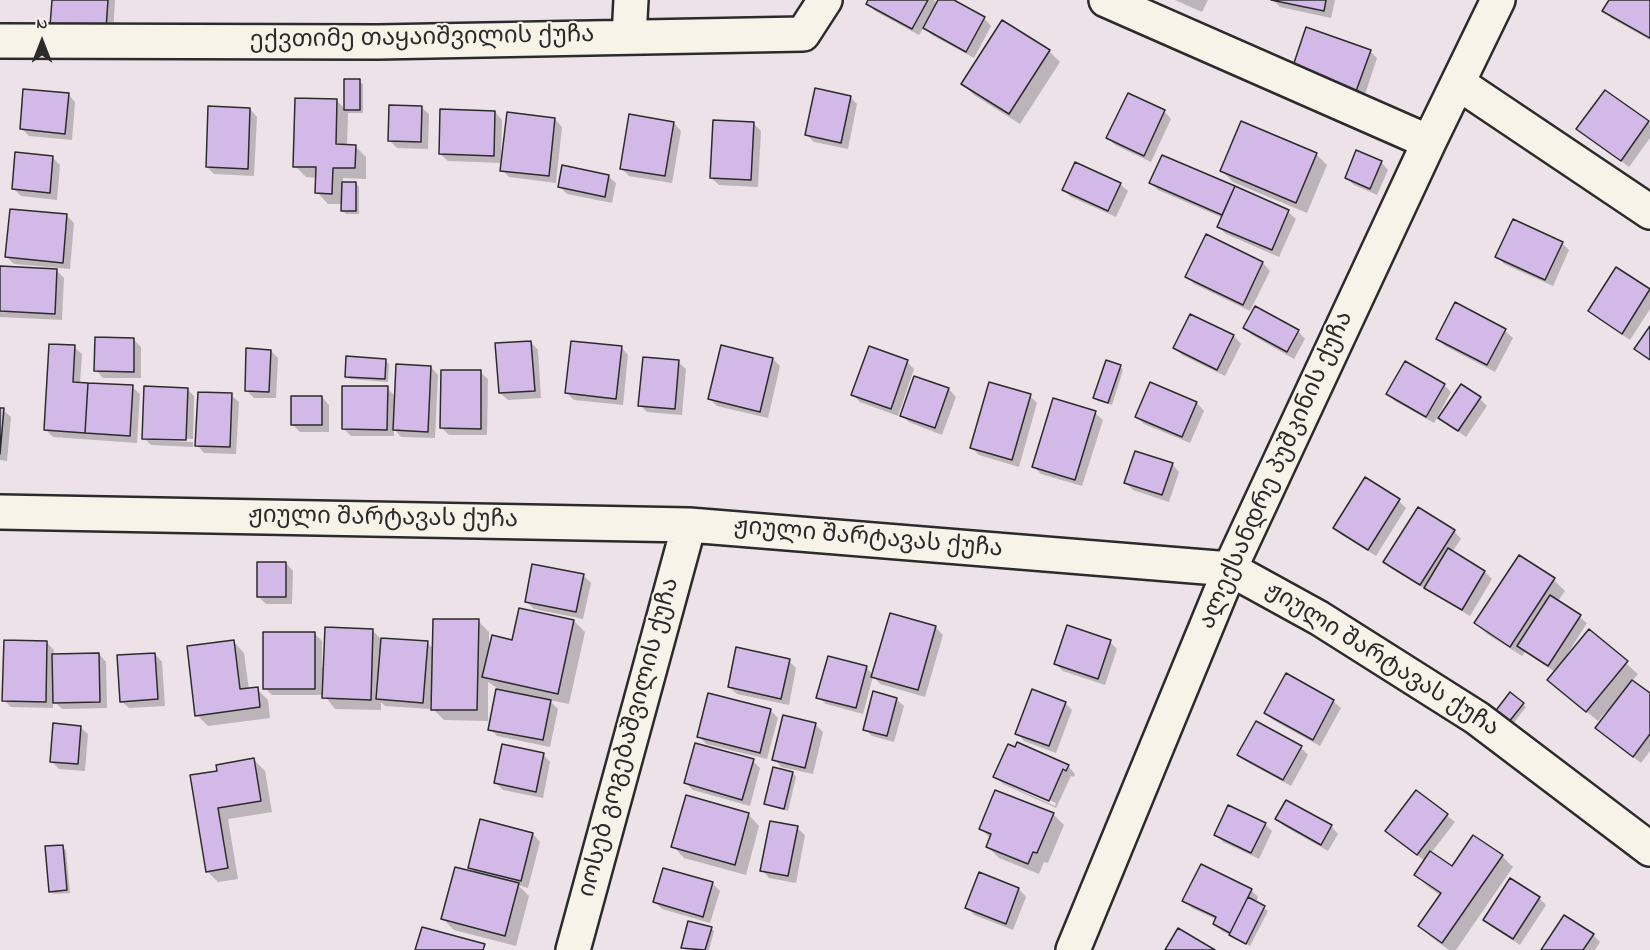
<!DOCTYPE html>
<html>
<head>
<meta charset="utf-8">
<style>
	body { margin:0 }
	#map { position:relative; width:1650px; height:950px; overflow:hidden; background:#ece2e8; font-family:"Indie Flower",sans-serif }
	canvas { display:block }
	.north { position:absolute; left:12px; top:12px; width:60px; height:60px; -webkit-text-stroke:4px #f7f3e8; paint-order:stroke; rotate:0deg; font-size:16px; font-weight:700; line-height:24px; text-align:center; color:#2b2b2b }
	.north::after { content:''; display:block; margin:auto; width:21px; height:27px; background:#2b2b2b; clip-path:polygon(50% 0,100% 100%,50% 72%,0 100%) }
</style>
</head>
<body>
<div id="map">
<canvas width="1650" height="950"></canvas>
<div class="north">N</div>
</div>
<script>
const ctx = document.querySelector('canvas').getContext('2d');
ctx.lineJoin = 'round';
function fill(path, color) { ctx.fillStyle = color; ctx.fill(path, 'evenodd'); }
const poly = rows => new Path2D(rows.map(r => 'M' + r).join(''));
function strokePath(path, color, width, dash) { ctx.strokeStyle = color; ctx.lineWidth = width; ctx.lineCap = dash ? 'butt' : 'round'; ctx.setLineDash(dash || []); ctx.stroke(path); }
function write(font, color, halo, rows, align = 'center') {
  ctx.font = font + ' "Indie Flower","Noto Sans Georgian",sans-serif'; ctx.lineWidth = 4.5; ctx.setLineDash([]); ctx.textBaseline = 'middle'; ctx.strokeStyle = halo; ctx.fillStyle = color; for (const [text, x, y, turn = 0] of rows) {
    ctx.save(); ctx.translate(x, y); ctx.rotate((+turn || 0) * Math.PI / 180); ctx.textAlign = isNaN(turn) ? turn : align; if (halo) ctx.strokeText(text, 0, 0); ctx.fillText(text, 0, 0); ctx.restore();
  }
}
fill(poly([
	[53,0,115,0,113,36],
	[870,0,934,0,938,4,940,0,951,0,984,18,991,26,974,58,932,35,924,27,919,35,875,11,868,4],
	[1175,0,1208,0,1202,12],
	[1273,0,1335,0,1331,18,1280,7],
	[1610,0,1650,0,1650,40,1611,18,1604,11],
	[1049,51,1060,62,1020,124,974,95,963,84],
	[1370,51,1377,58,1363,101,1300,79],
	[359,81,363,84,363,113,348,113,347,146,355,146,366,157,366,179,343,178,343,183,356,183,359,187,359,214,346,214,343,211,343,204,328,204,317,192,317,178,306,177,295,166,336,100,346,110],
	[1605,92,1650,124,1650,138,1629,167,1578,129],
	[68,94,75,102,72,140,29,136,22,129],
	[850,97,857,104,848,149,814,142,807,135],
	[421,107,429,114,428,149,397,148,390,141],
	[250,109,257,117,254,176,214,174,207,167],
	[1164,111,1171,119,1151,162,1115,145,1108,138],
	[495,112,502,120,501,157,503,158,555,119,562,127,556,183,509,177,502,170,503,163,448,161,440,154],
	[674,123,681,131,672,183,629,176,621,168],
	[754,124,761,131,758,187,719,185,711,178],
	[1316,154,1327,165,1307,213,1233,182,1222,171],
	[1163,157,1288,212,1296,219,1279,257,1226,234,1219,227,1223,218,1158,190,1151,183],
	[53,158,60,165,57,200,21,196,14,189],
	[1381,162,1388,170,1377,195,1354,185,1346,178],
	[608,176,616,183,612,203,567,194,560,187],
	[1120,184,1128,191,1116,217,1071,197,1064,190],
	[67,216,74,223,70,269,14,264,7,257],
	[1206,236,1263,263,1270,271,1250,311,1194,284,1187,276],
	[1562,243,1569,250,1553,286,1504,264,1497,256],
	[0,268,57,271,64,278,62,320,0,317],
	[1617,269,1650,291,1650,309,1630,340,1597,318,1590,311],
	[1456,304,1505,331,1513,338,1495,372,1445,346,1438,339],
	[1191,316,1234,336,1241,344,1225,376,1182,355,1175,348],
	[1245,328,1298,331,1305,339,1294,359,1252,335],
	[134,340,141,347,141,378,103,378,96,370],
	[531,342,538,350,541,398,508,400,500,393],
	[74,347,82,354,80,384,132,387,140,394,137,443,53,437,46,430],
	[621,347,628,355,623,405,574,400,567,393],
	[271,351,278,358,276,398,254,398,246,390],
	[773,359,780,366,768,418,717,406,710,399],
	[386,361,389,364,388,382,350,379,346,376],
	[678,362,686,369,682,415,647,412,640,405],
	[907,362,914,369,898,416,860,402,853,395],
	[1120,366,1123,370,1112,405,1098,401,1094,398],
	[431,367,438,375,435,438,401,437,394,429,394,436,351,436,343,428,387,388,396,397],
	[480,372,488,379,487,435,449,435,442,428],
	[915,378,949,389,956,397,942,435,909,422,902,415],
	[1151,384,1197,403,1204,411,1190,443,1144,424,1137,417],
	[1444,385,1451,392,1434,423,1395,401,1388,394],
	[187,389,194,396,193,439,149,437,149,440,193,442,193,447,151,445,144,438],
	[231,395,239,402,236,454,204,453,197,445],
	[1030,396,1037,403,1019,467,979,455,972,448],
	[322,397,329,405,329,432,300,432,293,425],
	[1480,399,1487,406,1466,437,1440,418],
	[0,409,3,410,11,417,7,461,0,460],
	[1095,413,1103,420,1082,486,1041,474,1034,467],
	[1172,464,1179,472,1169,502,1133,490,1126,483],
	[1366,479,1399,501,1406,508,1376,556,1342,535,1335,528],
	[1454,531,1461,539,1452,552,1485,572,1492,579,1470,616,1392,569,1385,562],
	[286,563,293,571,292,604,266,604,258,596],
	[583,575,591,583,583,619,534,609,526,601],
	[1554,580,1565,591,1558,601,1587,623,1568,653,1570,654,1589,631,1638,674,1632,681,1650,695,1650,751,1641,763,1605,735,1608,714,1606,712,1598,721,1560,690,1555,672,1525,652,1522,656,1487,634,1476,623],
	[520,610,574,621,585,632,569,704,549,700,558,709,550,747,497,736,490,729,497,688,488,682,488,721,444,720,433,709,433,702,430,702,430,709,385,706,381,702,381,710,335,709,324,695,272,695,265,688,315,634,322,641,322,668,325,668,372,630,381,639,427,643,434,649,478,621,489,632,489,648,513,642],
	[936,628,943,635,925,697,880,684,873,676,863,714,826,704,818,697,866,667,873,675],
	[233,641,244,653,249,690,257,689,268,700,270,718,208,726,197,715],
	[1110,642,1117,649,1105,685,1063,671,1056,664],
	[47,643,54,650,54,655,99,654,106,662,107,708,62,709,53,700,53,708,11,707,4,700],
	[155,654,162,662,165,706,129,708,121,701],
	[789,661,796,668,789,705,737,694,729,687],
	[896,699,904,706,894,742,872,736,865,729],
	[1333,701,1341,708,1320,746,1273,720,1266,713],
	[1065,703,1072,710,1056,753,1024,741,1017,733],
	[1523,704,1526,707,1512,725,1499,716],
	[770,710,778,718,767,759,706,744,699,736],
	[784,717,816,725,823,732,813,774,781,767,774,759],
	[80,727,88,734,85,771,59,769,52,762],
	[1301,748,1308,755,1291,786,1247,762,1239,755],
	[543,754,550,762,543,798,503,790,496,783],
	[254,760,265,771,272,812,228,819,238,879,218,882,207,871,219,772],
	[753,761,760,768,750,806,693,790,686,783],
	[1068,766,1075,774,1074,777,1071,776,1056,808,1003,784,995,776],
	[1002,779,1056,803,1055,806,1002,782],
	[774,769,793,773,796,777,788,811,769,806,766,803],
	[1417,792,1455,822,1431,853,1452,868,1502,856,1513,867,1456,950,1449,950,1431,937,1420,926,1441,896,1427,886,1416,875,1425,861,1394,838],
	[748,814,759,826,746,875,684,858,673,846],
	[1053,814,1064,825,1048,863,1044,862,1039,874,999,858,988,847,991,839,981,829],
	[1277,819,1331,826,1338,834,1328,851,1284,826],
	[1265,824,1272,831,1259,859,1223,842,1216,834],
	[797,828,805,835,796,883,769,878,762,870],
	[533,834,540,842,528,888,518,885,529,896,516,946,454,930,443,919,477,874,470,867],
	[62,847,66,850,70,893,54,894,50,891],
	[980,874,1019,889,1026,897,1013,930,974,915,967,907],
	[712,883,720,891,710,923,662,909,655,902],
	[1251,890,1258,897,1256,903,1268,911,1250,946,1222,931,1215,924,1217,920,1192,908,1184,900],
	[1539,898,1546,905,1520,945,1492,927,1485,920],
	[711,928,714,931,709,950,686,950,683,947],
	[1593,935,1600,942,1595,950,1543,950]
]), '#0003');
const building = poly([
	[52,0,108,0,106,29,50,26,52,0],
	[868,0,928,0,912,29,866,4,868,0],
	[938,0,954,0,985,17,966,52,923,28,938,0],
	[1271,0,1326,0,1324,11,1271,0],
	[1609,0,1650,0,1650,38,1602,11,1609,0],
	[1002,20,1050,50,1009,114,961,84,1002,20],
	[1306,27,1371,50,1355,94,1291,72,1306,27],
	[344,79,360,79,360,110,344,110,344,79],
	[815,88,851,96,841,143,805,135,815,88],
	[23,89,69,93,65,134,20,129,23,89],
	[1605,90,1649,121,1621,161,1576,129,1605,90],
	[1128,93,1165,110,1144,156,1106,138,1128,93],
	[295,98,337,99,336,144,356,145,355,168,333,168,332,194,315,193,316,167,293,167,295,98],
	[389,105,422,106,421,142,388,141,389,105],
	[208,106,250,108,248,169,206,167,208,106],
	[440,109,495,111,494,156,439,154,440,109],
	[507,112,555,118,549,176,500,171,507,112],
	[629,114,674,122,665,176,620,169,629,114],
	[713,120,754,122,751,180,710,178,713,120],
	[1241,121,1317,153,1296,203,1220,171,1241,121],
	[1356,150,1382,161,1370,189,1345,178,1356,150],
	[15,152,53,156,50,193,12,189,15,152],
	[1162,155,1235,186,1222,215,1149,183,1162,155],
	[1075,162,1121,183,1108,211,1062,190,1075,162],
	[562,165,609,175,605,197,558,187,562,165],
	[342,182,356,182,356,211,341,211,342,182],
	[1235,186,1289,210,1272,250,1217,227,1235,186],
	[10,209,67,214,63,263,5,257,10,209],
	[1513,219,1563,242,1545,280,1495,257,1513,219],
	[1206,234,1263,262,1243,305,1185,277,1206,234],
	[0,266,57,269,55,314,0,311,0,266],
	[1616,267,1650,289,1622,334,1588,311,1616,267],
	[1455,302,1506,329,1487,365,1436,339,1455,302],
	[1255,306,1299,330,1287,352,1243,328,1255,306],
	[1190,314,1234,335,1217,370,1173,348,1190,314],
	[1650,326,1650,360,1634,349,1650,326],
	[95,337,134,338,134,372,94,371,95,337],
	[531,341,535,391,499,393,495,343,531,341],
	[571,341,622,346,616,399,565,393,571,341],
	[49,344,75,345,73,382,88,383,85,433,44,430,49,344],
	[721,345,773,358,760,412,708,399,721,345],
	[869,346,908,360,891,409,851,395,869,346],
	[246,348,271,350,269,392,245,391,246,348],
	[346,356,386,359,385,379,345,377,346,356],
	[643,357,679,360,675,409,638,406,643,357],
	[1106,360,1121,365,1108,403,1093,398,1106,360],
	[1405,361,1445,384,1426,417,1386,394,1405,361],
	[396,364,431,366,428,432,393,430,396,364],
	[441,370,481,370,481,429,440,428,441,370],
	[914,376,949,388,935,428,900,416,914,376],
	[989,382,1031,394,1012,460,970,448,989,382],
	[1150,382,1197,402,1182,437,1135,417,1150,382],
	[88,383,133,385,130,436,85,433,88,383],
	[1461,384,1481,397,1458,431,1438,418,1461,384],
	[144,386,188,388,186,440,142,439,144,386],
	[342,386,388,386,387,430,342,429,342,386],
	[198,392,232,393,230,447,195,446,198,392],
	[291,396,322,396,322,425,291,425,291,396],
	[1053,398,1096,411,1075,480,1032,467,1053,398],
	[0,408,4,408,0,454,0,408],
	[1135,451,1173,463,1162,495,1124,483,1135,451],
	[1365,477,1400,499,1368,550,1333,528,1365,477],
	[1418,507,1455,530,1420,585,1383,562,1418,507],
	[1448,548,1485,571,1462,610,1424,588,1448,548],
	[1519,555,1555,578,1510,647,1474,623,1519,555],
	[257,562,286,562,286,597,257,597,257,562],
	[532,564,584,574,576,612,525,602,532,564],
	[1550,595,1581,615,1548,666,1517,646,1550,595],
	[519,608,574,620,558,694,482,677,492,635,512,640,519,608],
	[890,613,936,626,918,690,871,677,890,613],
	[433,619,479,619,477,710,431,710,433,619],
	[1067,625,1111,640,1098,679,1054,664,1067,625],
	[325,627,373,629,371,700,322,698,325,627],
	[1589,629,1628,661,1586,712,1547,680,1589,629],
	[263,632,315,632,315,689,263,689,263,632],
	[381,638,428,641,423,703,376,699,381,638],
	[4,640,47,641,46,702,2,701,4,640],
	[234,640,240,689,258,687,260,707,195,716,187,646,234,640],
	[736,647,790,659,781,699,728,687,736,647],
	[99,653,100,702,53,703,52,654,99,653],
	[155,653,158,699,120,702,117,655,155,653],
	[828,656,867,666,856,708,816,698,828,656],
	[1286,673,1334,700,1313,740,1264,713,1286,673],
	[1632,680,1650,693,1650,734,1633,757,1595,728,1632,680],
	[496,689,551,700,543,740,488,730,496,689],
	[1032,689,1066,702,1049,746,1015,734,1032,689],
	[873,691,897,698,887,736,863,730,873,691],
	[1510,692,1524,703,1508,723,1494,713,1510,692],
	[708,693,771,709,760,753,697,737,708,693],
	[783,715,816,723,805,768,772,760,783,715],
	[1256,721,1302,746,1283,780,1237,755,1256,721],
	[53,723,81,726,78,764,50,762,53,723],
	[1017,742,1069,765,1066,771,1063,769,1049,801,993,777,1008,744,1015,747,1017,742],
	[695,743,754,759,742,800,684,783,695,743],
	[502,744,544,753,536,792,494,783,502,744],
	[254,758,261,801,218,808,228,868,206,872,190,775,217,771,216,765,254,758],
	[773,767,793,772,784,809,764,804,773,767],
	[995,790,1054,813,1037,853,1033,852,1028,864,986,847,991,834,979,829,995,790],
	[1416,790,1448,814,1417,855,1385,831,1416,790],
	[686,795,749,813,735,865,671,847,686,795],
	[1286,800,1332,825,1321,845,1275,819,1286,800],
	[1228,805,1266,823,1251,853,1214,835,1228,805],
	[480,819,533,833,521,881,468,868,480,819],
	[770,821,798,826,788,876,760,871,770,821],
	[1473,835,1503,855,1442,943,1418,926,1441,893,1414,875,1430,851,1452,866,1473,835],
	[63,845,67,890,49,892,45,846,63,845],
	[1201,864,1252,889,1230,933,1213,924,1216,917,1182,901,1201,864],
	[455,867,519,883,505,936,441,919,455,867],
	[663,868,713,882,703,917,653,902,663,868],
	[979,872,1019,888,1006,924,965,908,979,872],
	[1510,878,1540,897,1513,939,1483,920,1510,878],
	[1248,897,1265,906,1246,944,1229,935,1248,897],
	[1564,915,1594,934,1583,950,1541,950,1564,915],
	[688,921,712,927,705,950,681,948,688,921],
	[422,927,485,944,483,950,415,950,422,927],
	[1178,928,1215,950,1165,950,1178,928]
]);
fill(building, '#d3b9e8');
strokePath(building, '#2b2b2b', 1.5);
const minor = poly([
	[1106,0,1429,142],
	[629,37,631,0],
	[0,41,378,42,803,34,825,0],
	[1458,83,1650,212],
	[0,512,689,525,1230,569,1319,618,1477,718,1650,849],
	[573,950,689,525],
	[1073,950,1233,562,1429,142,1498,0]
]);
strokePath(minor, '#2b2b2b', 38);
strokePath(minor, '#f7f3e8', 33);
write('24px', '#2b2b2b', '#f7f3e8', [
	["ექვთიმე თაყაიშვილის ქუჩა",422,40,-1],
	["ალექსანდრე პუშკინის ქუჩა",1278,471,-66],
	["ჟიული შარტავას ქუჩა",383,520,1],
	["ჟიული შარტავას ქუჩა",868,540,5],
	["ჟიული შარტავას ქუჩა",1381,661,32],
	["იოსებ გოგებაშვილის ქუჩა",631,738,-75]
]);
</script>
</body>
</html>
